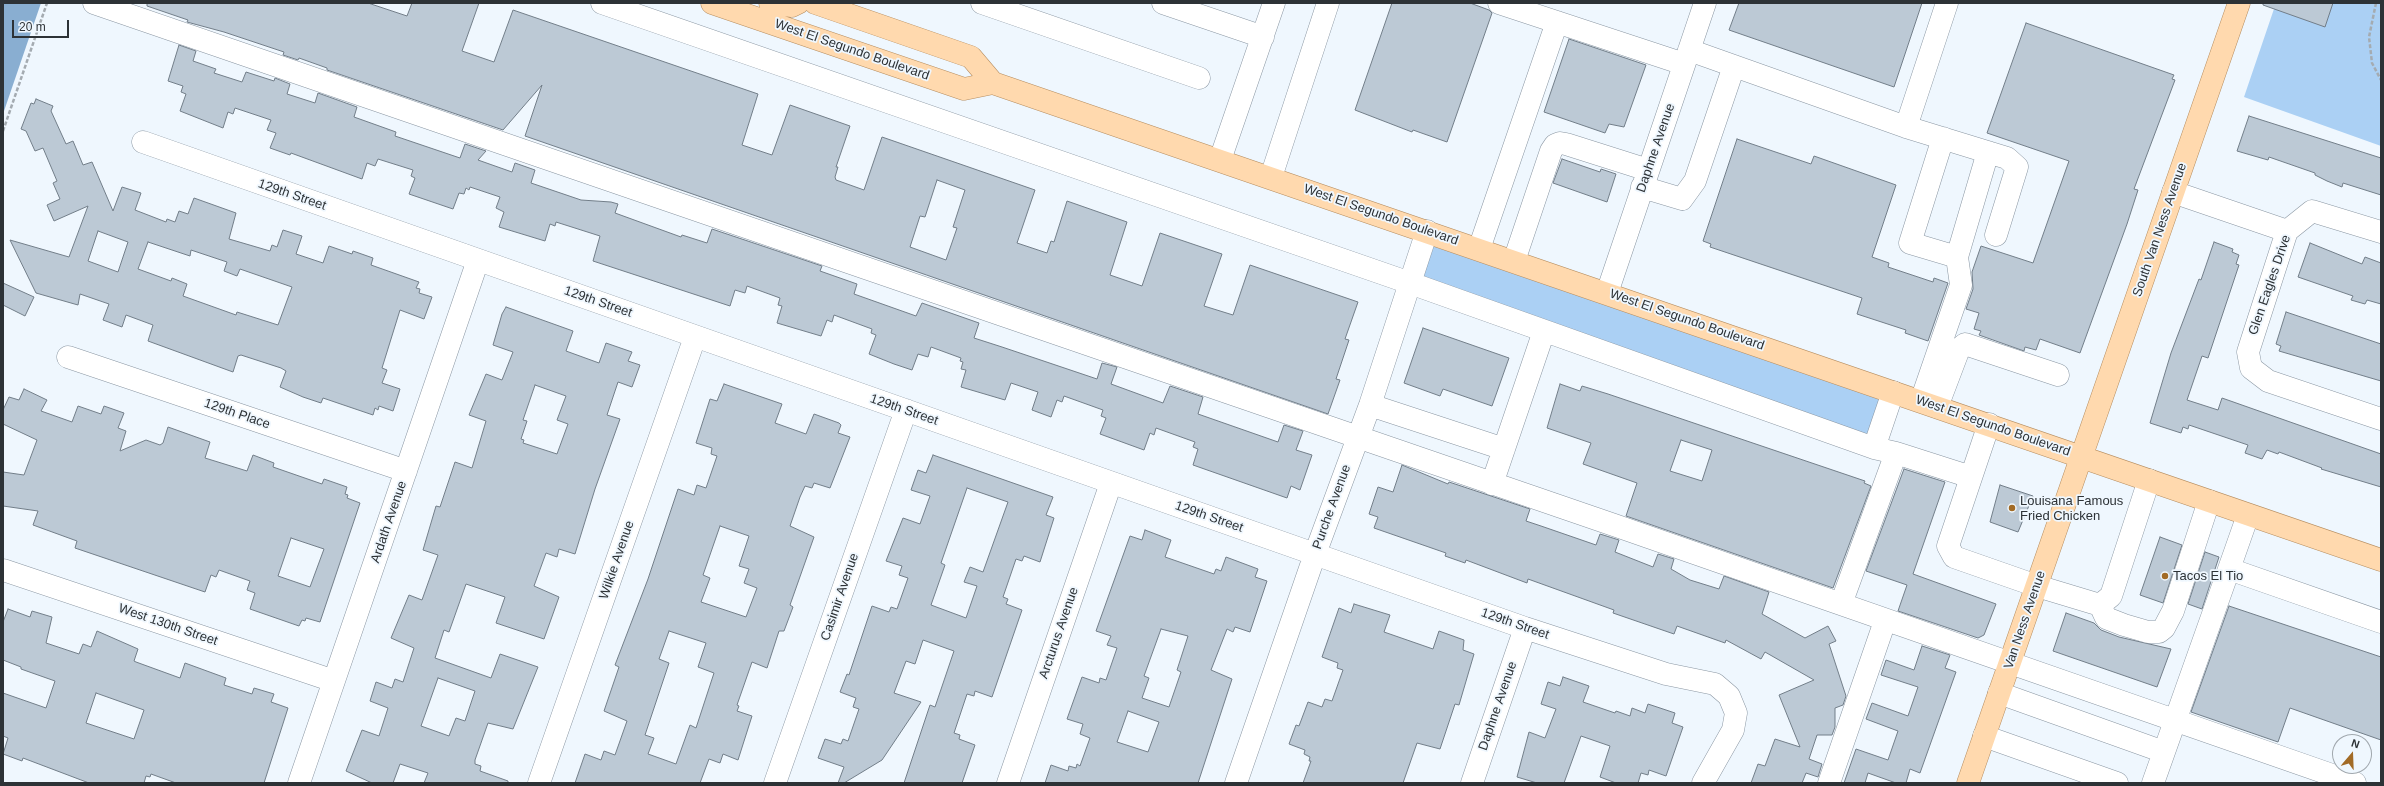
<!DOCTYPE html>
<html>
<head>
<meta charset="utf-8">
<style>
	body { margin:0 }
	#map { position:relative; width:2384px; height:786px; overflow:hidden; background:#eff7fe; font-family:Arial,sans-serif }
	canvas { display:block }
	.frame { position:absolute; inset:0; border:4px solid #2d3236; pointer-events:none }
	.north { position:absolute; left:2332px; top:734px; width:40px; height:40px; box-sizing:border-box; background:#eff7fe; border:1px solid #a1a8ae; border-radius:50%; rotate:19deg; font-size:11px; font-weight:700; line-height:16px; text-align:center; color:#2d3236 }
	.north::after { content:''; display:block; margin:auto; width:14px; height:18px; background:#a26b26; clip-path:polygon(50% 0,100% 100%,50% 72%,0 100%) }
	.scale { position:absolute; left:12px; top:20px; width:57px; height:18px; box-sizing:border-box; border:2px solid #2d3236; border-top:0; padding-left:5px; font-size:12px; line-height:14px; white-space:nowrap; color:#2d3236; -webkit-text-stroke:3px #eff7fe; paint-order:stroke }
</style>
</head>
<body>
<div id="map">
<canvas width="2384" height="786"></canvas>
<div class="frame"></div>
<div class="north">N</div>
<div class="scale">20 m</div>
</div>
<script>
const ctx = document.querySelector('canvas').getContext('2d');
ctx.lineJoin = 'round';
function fill(path, color) { ctx.fillStyle = color; ctx.fill(path, 'evenodd'); }
const poly = rows => new Path2D(rows.map(r => 'M' + r).join(''));
function strokePath(path, color, width, dash) { ctx.strokeStyle = color; ctx.lineWidth = width; ctx.lineCap = dash ? 'butt' : 'round'; ctx.setLineDash(dash || []); ctx.stroke(path); }
function write(font, color, halo, rows, align = 'center') {
  ctx.font = font + ' Arial,sans-serif'; ctx.lineWidth = 3.5; ctx.setLineDash([]); ctx.textBaseline = 'middle'; ctx.strokeStyle = halo; ctx.fillStyle = color; for (const [text, x, y, turn = 0] of rows) {
    ctx.save(); ctx.translate(x, y); ctx.rotate((+turn || 0) * Math.PI / 180); ctx.textAlign = isNaN(turn) ? turn : align; if (halo) ctx.strokeText(text, 0, 0); ctx.fillText(text, 0, 0); ctx.restore();
  }
}
fill(poly([
	[2276,3,2381,3,2381,146,2244,97],
	[1427,231,1893,392,1874,448,1410,283]
]), '#abd0f4');
fill(poly([
	[3,3,41,3,3,114]
]), '#89aed1');
const building = poly([
	[147,3,368,3,407,16,412,3,479,3,462,51,494,62,513,10,758,94,742,145,772,155,790,105,850,126,836,167,838,167,835,177,836,180,864,190,882,137,1035,190,1017,243,1047,253,1051,241,1054,242,1067,201,1127,222,1110,275,1142,286,1160,233,1222,254,1204,306,1233,315,1250,265,1358,302,1345,339,1349,340,1336,379,1340,380,1328,414,525,136,542,85,503,130,327,70,327,68,299,58,298,60,283,55,284,52,224,32,187,22,188,20,147,6,147,3],
	[937,180,965,190,953,227,957,228,946,260,910,247,920,216,925,217,937,180],
	[1392,3,1470,3,1489,10,1492,13,1447,142,1413,130,1412,132,1355,110,1392,3],
	[1739,3,1922,3,1894,87,1729,30,1739,3],
	[2263,3,2333,3,2325,27,2263,5,2263,3],
	[2026,23,2174,75,2172,79,2175,80,2134,189,2138,190,2127,224,2080,353,2040,339,2036,350,2025,347,2024,351,1979,335,1981,331,1974,329,1979,313,1966,309,1973,289,1972,272,1981,246,2033,263,2069,161,1987,133,2026,23],
	[1569,39,1646,65,1624,127,1609,124,1605,133,1544,112,1569,39],
	[179,45,196,51,193,61,216,69,214,73,242,82,246,72,274,81,275,78,290,84,287,94,315,103,318,93,357,107,354,117,396,132,395,136,460,158,465,144,486,151,478,160,512,172,515,163,535,170,531,183,581,200,611,202,618,204,615,213,681,237,682,235,707,243,712,229,822,266,820,271,857,284,854,294,916,316,922,303,979,323,974,338,1002,347,1097,379,1102,363,1117,367,1111,384,1163,403,1170,386,1203,397,1198,414,1278,442,1284,425,1303,431,1296,450,1312,455,1300,490,1291,486,1287,498,1193,465,1198,449,1193,447,1195,442,1156,428,1154,435,1150,433,1144,450,1100,434,1106,418,1101,416,1103,410,1064,396,1062,402,1057,400,1051,417,1032,410,1038,392,1011,383,1005,400,961,387,966,370,961,369,963,362,960,361,961,358,931,347,928,357,918,354,912,370,894,364,869,354,876,335,871,333,872,329,834,315,832,322,827,320,821,336,777,323,782,306,778,305,780,298,747,286,745,293,735,290,730,306,593,261,600,236,556,222,555,226,550,224,545,241,499,227,504,212,496,208,500,197,470,187,469,190,466,188,464,194,459,193,453,209,409,194,415,178,411,176,413,170,378,159,375,166,367,163,362,179,291,153,290,155,270,148,276,133,267,130,271,120,235,108,233,114,228,112,223,128,180,111,186,94,181,92,183,86,168,81,179,45],
	[36,99,53,106,51,111,66,144,73,141,83,165,92,162,113,211,122,187,141,193,135,210,166,222,167,219,175,222,179,211,188,214,194,198,236,213,229,239,270,251,272,245,277,247,283,230,302,236,296,254,323,263,329,246,352,254,353,251,373,258,371,265,419,282,416,288,420,289,419,293,432,297,424,319,400,310,382,368,387,370,382,383,400,389,393,411,379,406,378,410,375,408,373,415,323,398,321,403,303,397,280,387,286,371,281,368,241,355,238,356,233,372,148,341,153,325,126,315,122,327,103,320,109,304,80,294,78,305,36,293,10,240,69,257,88,206,54,221,47,205,60,199,53,183,57,181,43,148,35,151,26,131,21,129,31,103,34,104,36,99],
	[98,231,128,242,118,272,88,261,98,231],
	[148,242,190,256,191,250,227,262,224,271,237,276,240,269,292,287,278,325,237,312,236,315,183,296,187,284,172,278,171,281,138,269,148,242],
	[2249,116,2381,158,2381,195,2343,183,2342,187,2327,181,2315,175,2315,173,2269,157,2268,160,2237,151,2249,116],
	[1737,139,1811,164,1814,156,1896,185,1872,257,1889,263,1888,267,1933,282,1934,278,1948,283,1928,341,1905,333,1906,330,1857,314,1862,298,1710,247,1711,244,1703,241,1737,139],
	[1562,159,1600,172,1601,169,1616,174,1607,202,1553,183,1562,159],
	[2214,242,2233,249,2232,252,2239,255,2236,264,2239,265,2208,358,2202,356,2187,400,2218,410,2222,398,2381,454,2381,487,2321,469,2322,468,2279,452,2278,454,2267,450,2262,459,2245,453,2248,445,2189,425,2188,429,2183,427,2181,433,2150,423,2171,353,2199,279,2201,280,2214,242],
	[2310,243,2362,264,2365,257,2381,263,2381,304,2367,300,2365,304,2351,300,2353,296,2298,277,2310,243],
	[3,283,34,297,25,316,3,305,3,283],
	[506,307,573,331,566,351,599,363,606,343,632,352,628,361,640,365,632,387,618,382,607,415,620,419,595,489,575,554,559,549,557,557,546,553,534,586,559,597,544,639,496,623,505,597,466,584,449,632,444,630,435,658,491,678,500,654,538,667,513,729,488,723,475,760,475,764,481,766,480,771,508,781,508,783,424,783,428,773,400,764,393,783,372,783,346,771,362,730,379,736,388,708,370,701,376,682,392,688,395,679,403,682,414,648,391,638,409,595,422,600,438,555,423,550,436,506,440,507,455,462,472,468,486,421,469,415,486,374,502,380,513,352,493,345,502,314,506,307],
	[535,385,566,396,557,420,568,424,557,454,523,443,524,440,521,439,527,421,523,420,535,385],
	[438,678,475,691,465,721,456,718,449,736,421,726,438,678],
	[2286,312,2381,344,2381,381,2279,351,2281,346,2276,344,2286,312],
	[1423,328,1509,358,1492,406,1443,389,1440,396,1404,383,1423,328],
	[724,384,782,404,775,423,806,434,814,414,839,423,841,425,838,433,850,437,830,488,814,483,812,488,805,486,800,497,790,526,814,537,790,605,793,607,784,631,779,631,767,668,752,662,737,705,739,706,737,711,752,716,738,760,723,754,720,763,709,759,700,783,575,783,585,754,601,760,604,751,615,755,627,721,604,711,619,667,615,665,648,579,678,489,694,495,697,485,706,488,717,456,711,454,712,448,696,443,710,399,717,401,724,384],
	[720,526,749,536,739,566,749,569,744,583,757,588,746,617,701,602,710,578,703,575,720,526],
	[669,631,706,643,698,667,714,673,696,728,690,725,676,764,648,754,654,738,645,735,669,663,659,659,669,631],
	[1560,384,1580,391,1582,386,1608,394,1865,481,1864,483,1871,486,1833,588,1626,516,1637,483,1583,464,1591,443,1547,428,1560,384],
	[1681,440,1712,450,1702,481,1670,471,1681,440],
	[24,389,47,400,41,411,72,422,78,406,101,414,104,406,124,413,118,428,126,431,120,451,146,440,160,445,163,443,168,427,210,442,205,458,247,471,253,455,274,463,273,467,322,484,324,479,347,487,345,494,348,495,347,498,360,503,320,622,306,618,305,621,302,620,299,626,250,609,255,593,247,590,250,581,219,570,216,577,211,575,205,592,75,548,77,541,33,525,38,511,3,506,3,472,24,475,37,440,3,424,3,410,9,397,19,400,24,389],
	[291,538,324,549,310,587,278,576,291,538],
	[933,455,1053,497,1046,515,1054,518,1040,562,1024,556,1022,561,1016,559,1003,597,1008,599,1006,604,1022,610,992,697,975,691,974,696,967,694,954,733,960,735,959,739,975,745,962,783,904,783,930,705,935,707,954,651,923,640,915,664,906,661,894,693,921,702,882,760,844,783,838,783,844,767,818,758,825,739,841,744,843,739,848,741,859,709,853,707,856,698,840,692,847,674,849,675,872,606,889,612,891,607,897,609,908,578,899,575,902,566,886,561,903,518,920,524,930,496,911,490,918,470,926,473,933,455],
	[967,488,1008,502,983,572,970,567,964,582,977,586,966,618,931,605,945,565,941,563,967,488],
	[1402,465,1448,484,1449,482,1530,509,1526,521,1541,526,1596,545,1600,534,1619,540,1615,552,1653,567,1658,554,1674,559,1671,569,1690,580,1719,589,1724,576,1769,592,1762,614,1805,638,1828,626,1836,641,1829,644,1846,696,1843,705,1835,708,1835,727,1832,735,1817,735,1809,759,1822,764,1818,777,1806,773,1802,783,1751,783,1758,764,1765,766,1775,739,1800,747,1779,695,1814,680,1765,652,1761,659,1726,640,1725,643,1677,626,1674,634,1613,613,1614,610,1528,579,1527,583,1466,560,1465,563,1445,556,1446,553,1374,528,1378,517,1369,514,1378,487,1393,492,1402,465],
	[1904,469,1945,482,1913,574,1996,604,1984,635,1978,638,1898,611,1907,585,1866,571,1904,469],
	[2000,485,2033,496,2018,532,1990,522,2000,485],
	[1145,530,1171,540,1165,557,1214,574,1216,569,1221,571,1226,557,1258,569,1255,577,1267,581,1250,632,1235,627,1233,632,1227,629,1211,670,1232,679,1198,783,1045,783,1051,765,1068,771,1069,766,1076,768,1077,764,1080,766,1090,738,1080,734,1083,724,1067,719,1082,677,1099,683,1100,678,1106,680,1117,648,1107,645,1111,636,1096,631,1130,536,1142,540,1145,530],
	[1161,629,1188,636,1177,670,1181,672,1169,707,1142,698,1149,678,1144,676,1161,629],
	[1128,711,1159,722,1148,752,1117,742,1128,711],
	[2160,537,2182,545,2163,603,2140,595,2160,537],
	[2205,552,2219,557,2202,609,2188,604,2205,552],
	[1354,604,1390,615,1384,632,1433,649,1439,631,1464,640,1463,650,1474,654,1459,705,1455,704,1440,749,1417,743,1403,783,1303,783,1311,761,1309,761,1310,757,1304,754,1305,750,1289,744,1296,725,1299,726,1308,702,1322,707,1325,699,1332,701,1343,670,1337,668,1338,663,1322,657,1339,608,1351,613,1354,604],
	[2229,606,2381,657,2381,740,2290,708,2278,742,2191,712,2229,606],
	[8,609,30,617,32,611,52,617,46,643,79,654,83,644,91,647,97,631,138,649,134,661,136,662,180,678,185,663,226,678,224,685,252,694,254,688,274,694,271,702,288,708,264,783,176,783,151,774,150,777,146,776,144,783,89,783,23,758,22,761,3,754,8,738,3,736,3,693,46,708,55,681,21,669,21,667,3,660,3,622,8,609],
	[96,693,144,710,134,739,86,723,96,693],
	[2066,613,2094,623,2101,630,2119,637,2171,649,2157,687,2053,651,2066,613],
	[1922,646,1950,655,1945,668,1956,672,1920,773,1910,769,1906,783,1896,783,1868,773,1865,783,1844,783,1856,749,1888,760,1898,731,1866,719,1872,703,1908,716,1918,687,1881,675,1886,660,1914,670,1922,646],
	[1563,677,1589,686,1583,702,1615,713,1616,711,1630,716,1632,708,1645,713,1648,704,1675,713,1672,723,1683,727,1666,776,1649,770,1648,775,1641,773,1638,783,1616,783,1600,777,1610,746,1581,736,1564,783,1537,783,1517,777,1529,732,1545,738,1556,709,1541,704,1548,682,1560,686,1563,677]
]);
fill(building, '#bcc9d5');
strokePath(building, '#727e89', 1);
const minor = poly([
	[94,3,1614,525,2355,783],
	[602,3,1410,283,1874,448,1893,392],
	[982,3,1199,78],
	[1163,3,1263,37],
	[1499,3,1684,64],
	[1689,50,1906,127,2007,158,2017,167,1996,235],
	[1906,127,1947,3],
	[1943,138,1910,243,1957,257],
	[143,142,1525,628,1666,674,1715,684,1729,696,1736,713,1733,730,1703,783],
	[1220,160,1274,3],
	[1271,177,1328,3],
	[1642,187,1682,199,1695,181,1734,66],
	[2173,192,2287,231],
	[2381,232,2312,211,2287,231,2248,352,2251,368,2268,381,2381,419],
	[1479,249,1557,22],
	[1514,261,1551,151,1555,145,1560,143,1566,144,1648,170],
	[1607,293,1705,3],
	[68,357,406,471],
	[1921,401,1961,285,1957,257,1988,152],
	[1370,405,1504,449],
	[1937,407,1959,349,1965,344,2058,375],
	[1989,424,1948,546,1954,557,2037,586,2100,605,2111,596,2149,480],
	[1896,453,1971,477],
	[1492,484,1544,331],
	[2248,515,2229,569,2381,622],
	[3,570,334,681],
	[1841,604,1896,453,1874,448],
	[2100,605,2106,618,2124,625,2148,632,2159,632,2164,628,2173,611,2209,501],
	[1999,693,2164,752],
	[1984,736,2117,783],
	[299,783,478,260],
	[539,783,695,337],
	[775,783,906,410],
	[1008,783,1111,483],
	[1236,783,1315,554,1370,405,1427,231],
	[1472,783,1525,628],
	[1829,783,1885,621],
	[2153,783,2229,569]
]);
const major = poly([
	[712,3,964,89,993,83,2381,560],
	[770,3,792,6,798,3],
	[815,3,971,57,993,83],
	[1968,783,2239,3]
]);
strokePath(minor, '#8b97a3', 23);
strokePath(major, '#b68e61', 23);
strokePath(poly([
	[2376,3,2369,37,2372,63,2381,80],
	[3,131,47,3]
]), '#a4abb1', 2.5, [4, 2]);
strokePath(minor, '#fff', 22);
strokePath(major, '#ffd9ae', 22);
for (const [x, y, r, color] of [
	[2012,508,4,"#a26b26"],
	[2165,576,4,"#a26b26"]
]) { const dot = new Path2D(); dot.arc(x, y, r, 0, 2 * Math.PI); ctx.fillStyle = color; ctx.fill(dot); strokePath(dot, '#eff7fe', 1.5); }
write('13px', '#2d3236', '#eff7fe', [
	["West El Segundo Boulevard",852,50,19],
	["Daphne Avenue",1656,148,-71],
	["129th Street",292,195,19],
	["West El Segundo Boulevard",1381,215,19],
	["South Van Ness Avenue",2160,230,-71],
	["Glen Eagles Drive",2270,285,-71],
	["129th Street",598,302,19],
	["West El Segundo Boulevard",1687,320,19],
	["129th Street",904,410,19],
	["129th Place",237,414,19],
	["West El Segundo Boulevard",1993,426,19],
	["Purche Avenue",1332,507,-70],
	["129th Street",1209,517,19],
	["Ardath Avenue",389,522,-71],
	["Wilkie Avenue",617,560,-71],
	["Casimir Avenue",840,597,-71],
	["Van Ness Avenue",2025,620,-71],
	["129th Street",1515,624,19],
	["West 130th Street",168,625,19],
	["Arcturus Avenue",1059,633,-71],
	["Daphne Avenue",1498,706,-71]
]);
write('13px', '#2d3236', '#eff7fe', [
	["Louisana Famous",2020,501],
	["Fried Chicken",2020,516],
	["Tacos El Tio",2173,576]
], 'left');
</script>
</body>
</html>
